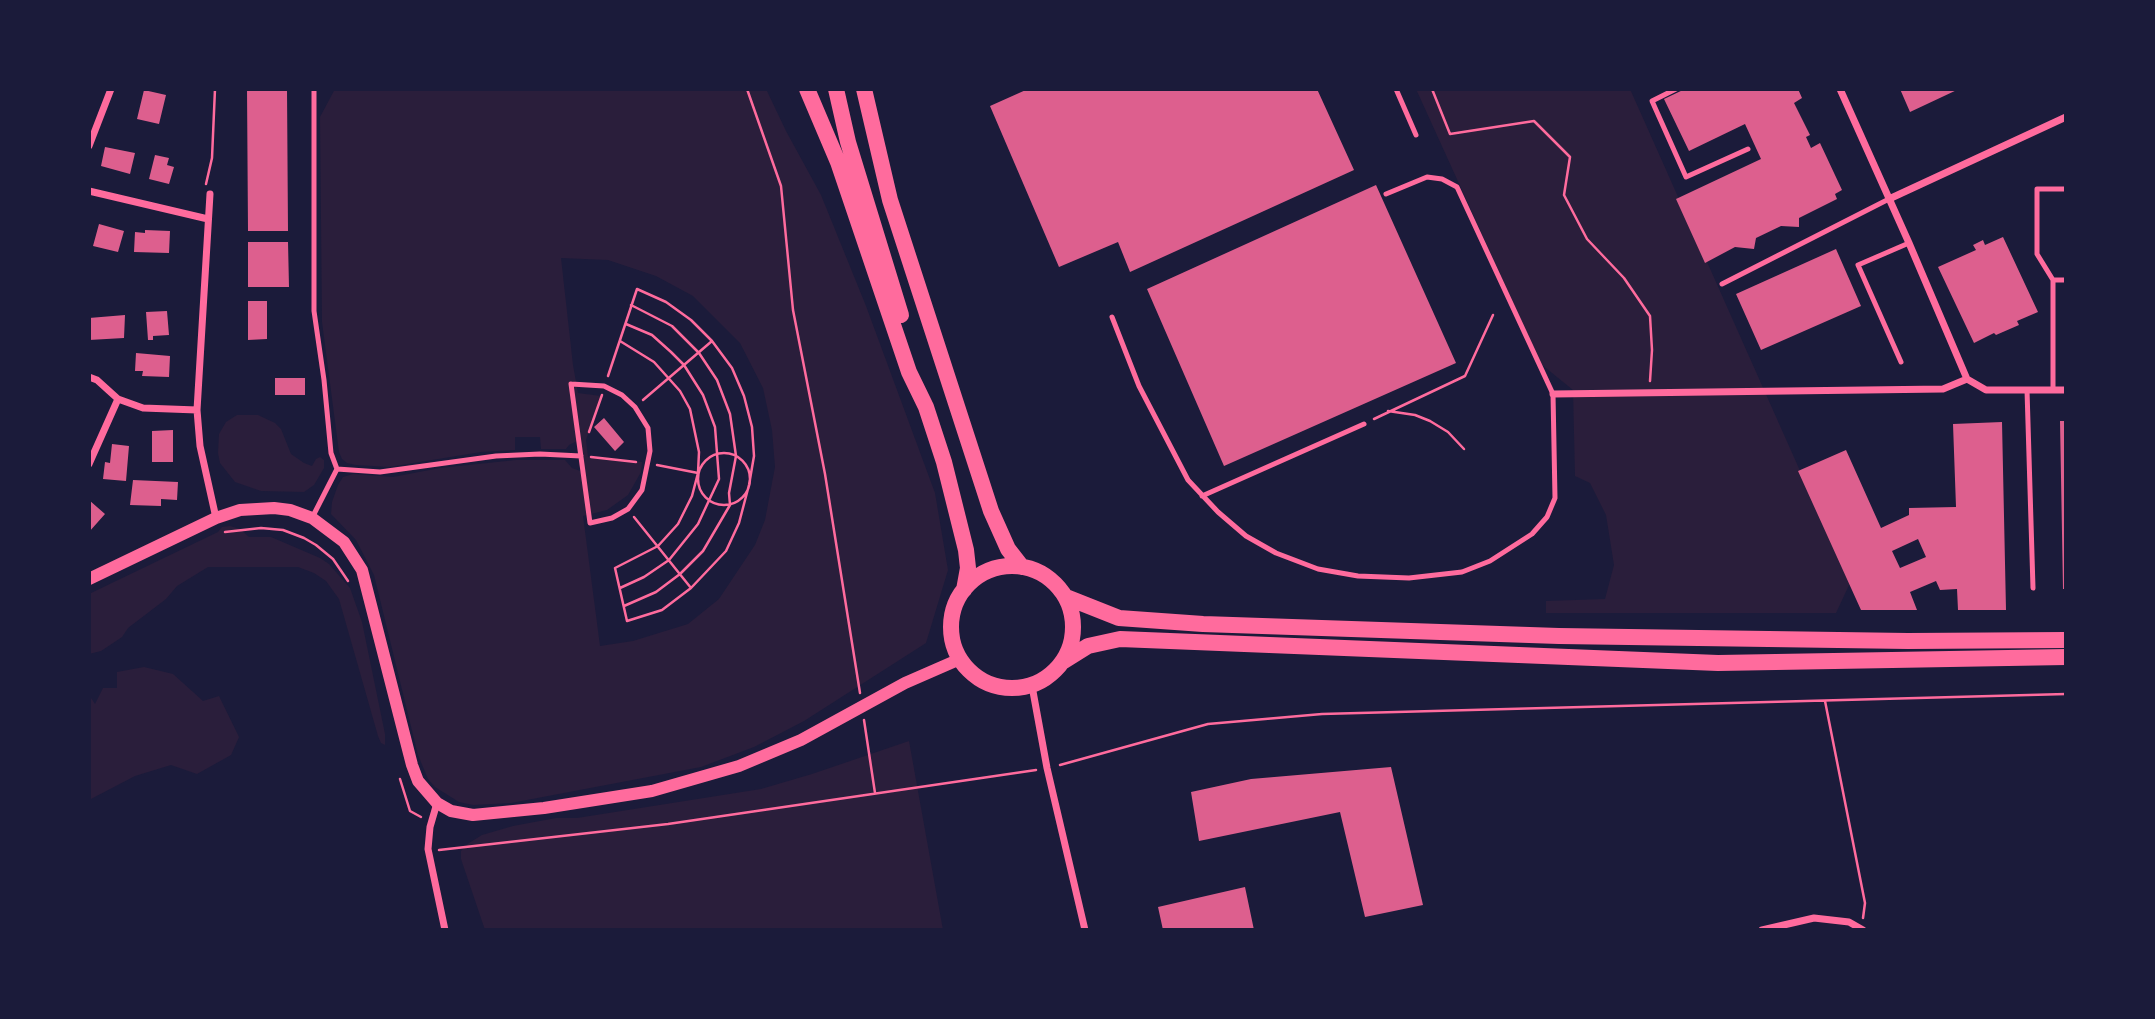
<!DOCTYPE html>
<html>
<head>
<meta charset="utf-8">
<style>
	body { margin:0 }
	#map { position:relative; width:2155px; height:1019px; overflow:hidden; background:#1b1b3a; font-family:"Work Sans",sans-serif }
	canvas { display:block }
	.frame { position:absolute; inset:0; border:91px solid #1b1b3a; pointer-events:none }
</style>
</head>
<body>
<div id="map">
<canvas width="2155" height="1019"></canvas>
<div class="frame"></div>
</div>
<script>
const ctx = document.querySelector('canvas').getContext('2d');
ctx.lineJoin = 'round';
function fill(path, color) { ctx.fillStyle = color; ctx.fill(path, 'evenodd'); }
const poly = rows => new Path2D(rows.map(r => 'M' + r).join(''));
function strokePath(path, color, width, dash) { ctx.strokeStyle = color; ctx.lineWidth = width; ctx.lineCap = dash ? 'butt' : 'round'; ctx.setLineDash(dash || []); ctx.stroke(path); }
fill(poly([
	[335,89,766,89,786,131,821,195,866,306,935,493,948,570,926,643,804,721,754,747,701,767,511,803,473,805,459,802,435,787,428,779,418,755,374,575,356,540,331,514,332,502,338,485,343,477,353,474,393,477,440,468,516,460,565,460,572,468,583,472,579,440,569,445,566,449,541,449,540,437,515,437,515,450,481,452,389,467,356,465,347,463,342,459,339,452,322,322,320,117],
	[561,258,608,260,656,276,693,296,740,343,763,388,772,430,775,467,765,520,755,545,719,599,688,624,633,641,600,646,583,516,607,510,628,495,641,472,642,462,588,457,586,440,601,396,578,393,573,365],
	[1416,89,1630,89,1850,583,1836,613,1546,613,1546,601,1605,599,1614,565,1606,515,1590,483,1575,476,1573,390,1541,364],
	[237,415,258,415,275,423,281,429,291,454,304,463,312,466,316,459,320,457,324,460,324,468,314,485,304,492,261,491,235,482,220,463,218,453,219,434,226,422],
	[230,526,240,529,249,537,271,537,320,558,329,564,350,588,362,622,385,734,385,745,381,743,378,736,339,599,326,581,314,573,298,567,208,567,177,586,166,599,128,628,122,637,101,651,89,654,89,594,218,532,222,527],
	[144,667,173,674,203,701,219,696,239,737,231,755,197,774,171,765,135,776,89,800,89,695,95,704,103,688,117,688,117,672],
	[909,741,943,930,485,930,461,859,461,851,469,843,482,835,513,826,556,818,577,818,761,789,812,774]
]), '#2a1e3b');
fill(poly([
	[247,89,287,89,288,231,248,231],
	[1028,89,1317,89,1354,170,1130,272,1118,242,1059,267,990,106],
	[1685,89,1798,89,1802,98,1794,103,1810,135,1806,137,1811,148,1820,143,1842,190,1835,194,1837,199,1799,218,1799,227,1781,226,1756,238,1754,249,1735,247,1705,263,1676,199,1761,159,1745,124,1689,151,1664,99],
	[1900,89,1959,89,1910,112],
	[144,90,166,95,159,124,137,119],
	[105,147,135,153,130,174,101,166],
	[155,155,169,158,167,165,174,167,169,184,149,179],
	[1376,185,1456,363,1224,466,1147,289],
	[99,224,124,231,118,252,93,246],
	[145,230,170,231,169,253,134,252,135,232,145,233],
	[2003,237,2038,312,2017,321,2019,325,1996,335,1994,333,1974,343,1938,267,1976,250,1973,245,1983,240,1985,245],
	[248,242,288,242,289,287,248,287],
	[1836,249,1861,306,1761,350,1736,294],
	[248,301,267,301,267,339,248,340],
	[167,311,169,335,153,336,153,340,148,340,146,312],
	[125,315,124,338,89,340,89,318],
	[136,353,170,356,169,377,142,376,143,371,135,371],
	[275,378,305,378,305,395,275,395],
	[604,418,624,442,615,451,594,427],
	[2060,421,2066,421,2066,589,2063,589],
	[2002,422,2006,610,1958,610,1957,589,1940,590,1936,581,1910,592,1917,610,1861,610,1798,471,1846,450,1881,528,1909,515,1909,508,1956,507,1953,424],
	[1918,539,1926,557,1900,568,1892,551],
	[173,430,173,462,152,462,152,431],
	[112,444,129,446,126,481,103,479,105,462,110,463],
	[133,480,178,482,177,500,161,499,161,506,130,505],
	[89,500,105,514,89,532],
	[1391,767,1423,905,1365,917,1340,812,1199,841,1191,792,1251,779],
	[1245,887,1254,930,1163,930,1158,907]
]), '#dd5f8e');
strokePath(poly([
	[747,89,781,186,793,310,825,474,860,693],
	[1432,89,1450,134,1534,121,1570,157,1564,195,1587,239,1624,278,1650,316,1652,350,1650,381],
	[206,184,212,158,215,89],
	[608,376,637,289,666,302,691,320,712,341,732,368,744,396,752,427,754,456,749,485,739,523,726,551,691,588,662,610,627,621,615,568,658,546,678,524,692,496,698,473,699,452,690,409,680,391,654,362,620,341],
	[643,400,712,341],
	[1388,411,1415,415,1430,421,1448,432,1464,449],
	[1374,419,1465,376,1493,315],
	[589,432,602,395],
	'698 479a26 26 0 1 1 52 0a26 26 0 1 1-52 0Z',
	[591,457,636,462],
	[657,465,698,473],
	[634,517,691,588],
	[225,532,261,528,283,530,304,538,316,545,333,559,348,581],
	[620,588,644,577,669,560,698,524,719,479,715,427,703,395,684,365,671,352,652,335,626,324],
	[624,606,656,592,680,574,703,551,730,505,729,493,736,456,730,414,717,380,699,353,672,326,631,305],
	[1825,701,1865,903,1863,918],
	[864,720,875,793],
	[1060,765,1208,724,1322,714,2066,694],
	[400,779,410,811,421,817],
	[439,850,668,824,1036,770]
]), '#ff6b9d', 2.5);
strokePath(poly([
	[314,89,314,311,324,380,331,453,337,469],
	[1396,89,1416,135],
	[1676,89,1652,101,1686,177,1748,149],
	[2053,280,2066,280],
	[1722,284,1889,199],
	[1112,317,1139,386,1188,480,1218,512,1246,536,1276,553,1318,569,1358,576,1409,578,1462,572,1490,561,1532,534,1547,517,1555,498,1553,394,1457,187,1442,179,1427,177,1386,194],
	[1901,362,1858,265,1909,243],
	[571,384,604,386,622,395,635,407,648,428,650,451,642,490,628,509,612,518,590,523,571,384],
	[2027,390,2033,588],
	[2053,390,2053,280,2037,254,2037,189,2066,189],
	[337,469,380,472,496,456,540,454,581,456],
	[1202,496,1364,424],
	[313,516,337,469]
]), '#ff6b9d', 5);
strokePath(poly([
	[1840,89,1909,243,1967,379,1986,390,2066,390],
	[89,146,111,89],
	[89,191,208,219],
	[210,194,197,410,200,446,216,518],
	[1889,199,2066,117],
	[89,377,97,380,118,399,143,408,197,410],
	[1553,394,1943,389,1967,379],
	[89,464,118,399],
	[1032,686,1047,768,1085,930],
	[437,803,430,827,428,849,445,930],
	[1762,930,1814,918,1849,922,1863,930]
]), '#ff6b9d', 7);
strokePath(poly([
	[89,579,216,518,240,510,274,508,290,510,312,518,344,542,362,570,412,765,418,781,437,803,451,811,473,815,544,808,652,791,739,766,801,740,905,683,960,659]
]), '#ff6b9d', 12);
strokePath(poly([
	[807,89,838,162,909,372,926,407,944,462,966,550,968,568,964,590],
	[836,89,848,142,901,315],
	[864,89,890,200,991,511,1008,549,1022,567],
	'951 627a61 61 0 1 1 122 0a61 61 0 1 1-122 0Z',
	[1066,597,1119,618,1203,624,1559,636,1908,641,2066,640],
	[1064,661,1088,646,1120,639,1718,663,2066,657]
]), '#ff6b9d', 16);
</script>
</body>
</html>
